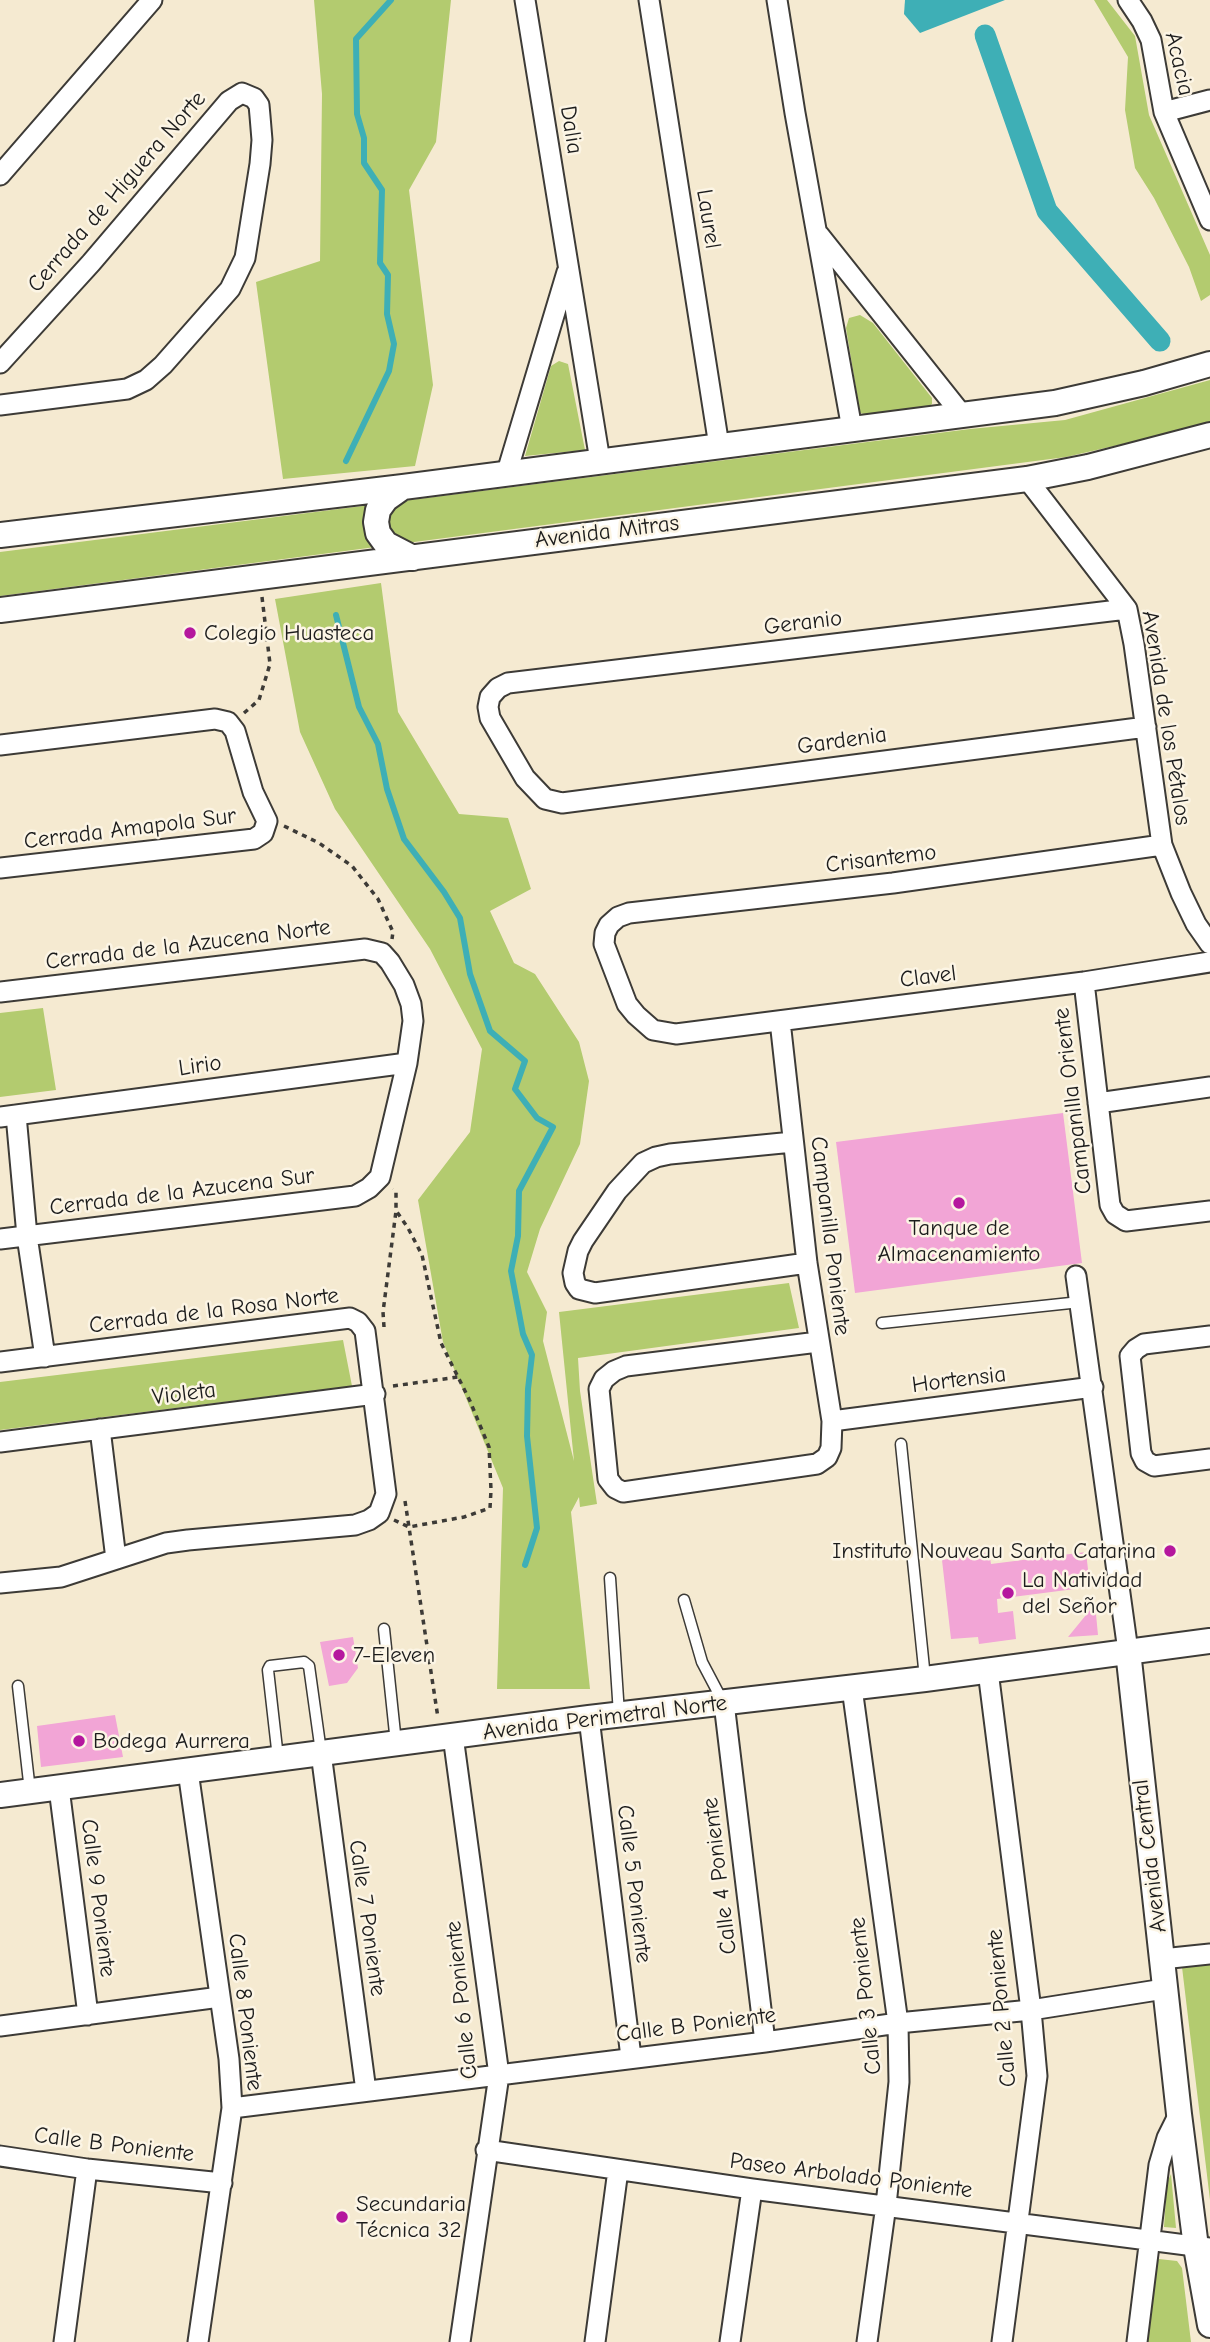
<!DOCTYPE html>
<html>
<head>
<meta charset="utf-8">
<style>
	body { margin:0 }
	canvas { display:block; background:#f5ead1 }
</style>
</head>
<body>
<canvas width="1210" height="2342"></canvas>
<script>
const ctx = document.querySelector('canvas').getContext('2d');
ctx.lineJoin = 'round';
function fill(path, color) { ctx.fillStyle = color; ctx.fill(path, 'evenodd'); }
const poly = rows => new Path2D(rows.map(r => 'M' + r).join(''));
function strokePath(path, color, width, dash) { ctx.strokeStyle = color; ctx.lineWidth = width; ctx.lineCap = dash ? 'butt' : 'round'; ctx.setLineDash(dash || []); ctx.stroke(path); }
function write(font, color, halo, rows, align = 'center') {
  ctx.font = font + ' "Comic Neue",sans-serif'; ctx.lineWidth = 5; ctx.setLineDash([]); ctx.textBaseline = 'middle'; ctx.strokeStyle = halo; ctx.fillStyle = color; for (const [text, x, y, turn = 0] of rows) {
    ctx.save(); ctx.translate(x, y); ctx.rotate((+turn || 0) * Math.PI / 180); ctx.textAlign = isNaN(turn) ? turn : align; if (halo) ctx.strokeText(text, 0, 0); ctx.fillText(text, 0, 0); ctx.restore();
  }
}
fill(poly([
	[314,0,451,0,436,142,409,190,433,385,415,466,283,479,256,282,320,261,322,94],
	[1094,0,1107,0,1135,36,1149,115,1210,255,1210,295,1201,301,1189,267,1154,198,1135,168,1125,110,1128,57],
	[860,315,873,323,932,398,932,404,926,408,869,415,860,413,846,328,849,318],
	[559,361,568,364,585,450,525,456,551,366],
	[1210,380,1210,424,1066,457,0,596,0,552,970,429,1065,420],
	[381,583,398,712,459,814,508,818,531,889,490,911,514,963,535,974,579,1042,589,1081,580,1144,540,1229,527,1272,547,1312,543,1341,574,1461,559,1312,789,1283,799,1328,578,1358,580,1391,597,1504,580,1507,579,1497,571,1512,590,1689,497,1689,503,1488,443,1342,418,1200,470,1132,482,1049,430,949,335,809,300,732,275,599],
	[43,1008,56,1090,0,1097,0,1013],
	[343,1340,352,1386,0,1430,0,1382],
	[1210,1963,1210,2200,1182,1967],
	[1171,2174,1176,2228,1164,2227,1167,2183],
	[1159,2259,1177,2261,1182,2268,1191,2342,1144,2342,1155,2262]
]), '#b3cb6f');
fill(poly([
	[905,0,1005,0,920,33,904,14]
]), '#3eafb6');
strokePath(poly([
	[346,461,389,371,394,344,387,314,388,275,380,263,382,190,364,163,364,138,357,114,356,39,391,0],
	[336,615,359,707,378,744,387,789,404,839,444,892,460,918,470,974,490,1031,525,1061,515,1089,537,1118,553,1127,519,1191,518,1236,511,1271,523,1334,532,1355,528,1389,527,1436,537,1528,525,1565]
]), '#3eafb6', 6);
strokePath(poly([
	[985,35,1047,211,1160,341]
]), '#3eafb6', 21);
fill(poly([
	[1063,1113,1082,1263,855,1293,836,1142],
	[989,1552,991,1564,1086,1552,1090,1587,997,1599,998,1613,1013,1611,1016,1639,979,1644,978,1637,951,1639,942,1560],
	[1095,1604,1098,1635,1068,1637],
	[353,1637,358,1668,347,1683,329,1686,320,1642],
	[115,1715,123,1757,41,1767,37,1726]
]), '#f2a5d6');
const service = poly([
	[882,1323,1080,1302],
	[901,1444,925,1678],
	[610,1578,619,1714],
	[684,1600,702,1662,722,1700],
	[384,1629,396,1743],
	[18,1686,30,1791],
	[278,1758,268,1670,270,1666,304,1662,309,1666,321,1752]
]);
const minor = poly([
	[525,0,600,461],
	[649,0,719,446],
	[777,0,795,113,852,429],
	[1128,0,1142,21,1151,40,1164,112,1210,220],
	[1164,112,1210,100],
	[0,175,152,0],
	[819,235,963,416],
	[0,363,91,263,229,101,242,93,254,98,259,105,260,116,262,140,260,164,245,258,230,289,163,365,146,380,127,389,0,405],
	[507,472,567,272],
	[1027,479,1127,609,1134,644,1162,845,1181,893,1196,924,1210,944],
	[1127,609,508,683,498,688,490,697,488,707,490,718,525,778,545,799,562,803,1146,727],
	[0,745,215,719,228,722,235,731,253,792,267,821,263,833,254,839,0,868],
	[1162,845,893,883,629,913,618,917,609,925,605,933,604,944,627,1004,636,1015,653,1030,676,1034,1084,982,1210,962],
	[1084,982,1110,1205,1115,1214,1126,1221,1210,1211],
	[0,992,365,949,382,953,390,962,404,985,411,1004,413,1021,407,1063,380,1177,369,1188,355,1196,0,1239],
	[780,1021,807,1263,832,1421,831,1448,827,1457,817,1464,623,1492,615,1488,608,1479,599,1389,604,1379,614,1371,626,1366,818,1342],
	[1098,1103,1210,1087],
	[16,1115,27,1236,45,1357],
	[0,1117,407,1063],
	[793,1142,670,1154,656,1157,643,1163,617,1191,583,1241,578,1251,573,1273,575,1283,579,1289,595,1293,807,1263],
	[1076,1276,1128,1651],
	[1210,1336,1144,1344,1136,1349,1130,1356,1141,1453,1145,1461,1154,1466,1210,1459],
	[0,1362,350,1318,358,1322,365,1331,386,1494,379,1513,369,1520,355,1525,188,1540,166,1543,61,1577,0,1583],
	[832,1421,1093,1387],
	[100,1429,116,1559],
	[0,1442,375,1394],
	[988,1671,1031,2010,1037,2076,1002,2342],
	[852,1688,898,2023,899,2082,886,2205,867,2342],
	[724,1703,765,2042],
	[589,1718,631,2057],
	[453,1736,499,2075,460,2342],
	[321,1753,366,2091],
	[188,1771,229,2059,232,2108,198,2342],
	[59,1788,88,2015],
	[1162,1959,1210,1954],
	[0,2026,220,1997],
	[232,2108,765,2042,898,2023,1031,2010,1164,1989],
	[486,2150,752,2189,1210,2248],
	[0,2156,87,2169,222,2183],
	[64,2342,87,2169],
	[595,2342,618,2170],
	[730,2342,752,2189],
	[1137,2342,1159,2165,1167,2138,1179,2114]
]);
const tertiary = poly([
	[403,487,386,499,378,510,376,522,378,533,386,544,413,558],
	[0,535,403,487,1055,403,1144,383,1210,364],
	[0,610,1027,479,1088,467,1210,435],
	[1128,1651,1179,2114,1196,2247,1210,2325],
	[0,1795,589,1718,925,1679,1210,1641]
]);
strokePath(service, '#3d3b37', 13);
strokePath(minor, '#3d3b37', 23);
strokePath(tertiary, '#3d3b37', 28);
strokePath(poly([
	[244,713,259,700,270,664,262,597],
	[284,826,319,843,352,866,378,899,393,932,392,939],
	[384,1327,383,1312,396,1211,396,1192,393,1189],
	[393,1386,458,1377],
	[405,1501,438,1718],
	[394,1520,409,1527,464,1517,490,1508,491,1490,489,1447,470,1401,441,1343,422,1255,408,1228,397,1212]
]), '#3d3b37', 3.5, [5, 5]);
strokePath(service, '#fff', 10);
strokePath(minor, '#fff', 19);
strokePath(tertiary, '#fff', 24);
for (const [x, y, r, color] of [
	[190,633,7,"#b5179e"],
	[959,1203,7,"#b5179e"],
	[1170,1551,7,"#b5179e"],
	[1008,1593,7,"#b5179e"],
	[339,1655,7,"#b5179e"],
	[79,1741,7,"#b5179e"],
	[342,2217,7,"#b5179e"]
]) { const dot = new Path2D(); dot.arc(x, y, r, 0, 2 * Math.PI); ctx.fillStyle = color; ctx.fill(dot); strokePath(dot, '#fcf5e5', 2.5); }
write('23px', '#1c1c1c', '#fcf5e5', [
	["Acacia",1179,64,77],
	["Dalia",571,130,81],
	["Cerrada de Higuera Norte",117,192,-49],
	["Laurel",708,219,81],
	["Avenida Mitras",607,532,-7],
	["Geranio",803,623,-7],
	["Avenida de los Pétalos",1166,718,81],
	["Gardenia",842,741,-8],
	["Cerrada Amapola Sur",130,829,-7],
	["Crisantemo",881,859,-7],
	["Cerrada de la Azucena Norte",188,945,-7],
	["Clavel",928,977,-7],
	["Lirio",200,1066,-8],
	["Campanilla Oriente",1073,1101,-97],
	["Cerrada de la Azucena Sur",182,1192,-7],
	["Campanilla Poniente",830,1236,83],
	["Cerrada de la Rosa Norte",214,1311,-7],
	["Hortensia",959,1380,-7],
	["Violeta",184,1394,-7],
	["Avenida Perimetral Norte",605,1718,-7],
	["Avenida Central",1150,1856,-97],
	["Calle 4 Poniente",720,1876,-97],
	["Calle 5 Poniente",634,1884,83],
	["Calle 9 Poniente",98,1898,83],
	["Calle 7 Poniente",367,1918,82],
	["Calle 3 Poniente",866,1996,-96],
	["Calle 6 Poniente",462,2000,-96],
	["Calle 2 Poniente",1002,2008,-95],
	["Calle 8 Poniente",245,2012,83],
	["Calle B Poniente",696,2025,-7],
	["Calle B Poniente",114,2145,7],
	["Paseo Arbolado Poniente",851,2176,7]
]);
write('23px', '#1c1c1c', '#fcf5e5', [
	["Colegio Huasteca",204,633],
	["Tanque de",959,1228,"center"],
	["Almacenamiento",959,1254,"center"],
	["Instituto Nouveau Santa Catarina",1156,1551,"right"],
	["La Natividad",1022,1580],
	["del Señor",1022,1606],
	["7-Eleven",353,1655],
	["Bodega Aurrera",93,1741],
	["Secundaria",356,2204],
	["Técnica 32",356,2230]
], 'left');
</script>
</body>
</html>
